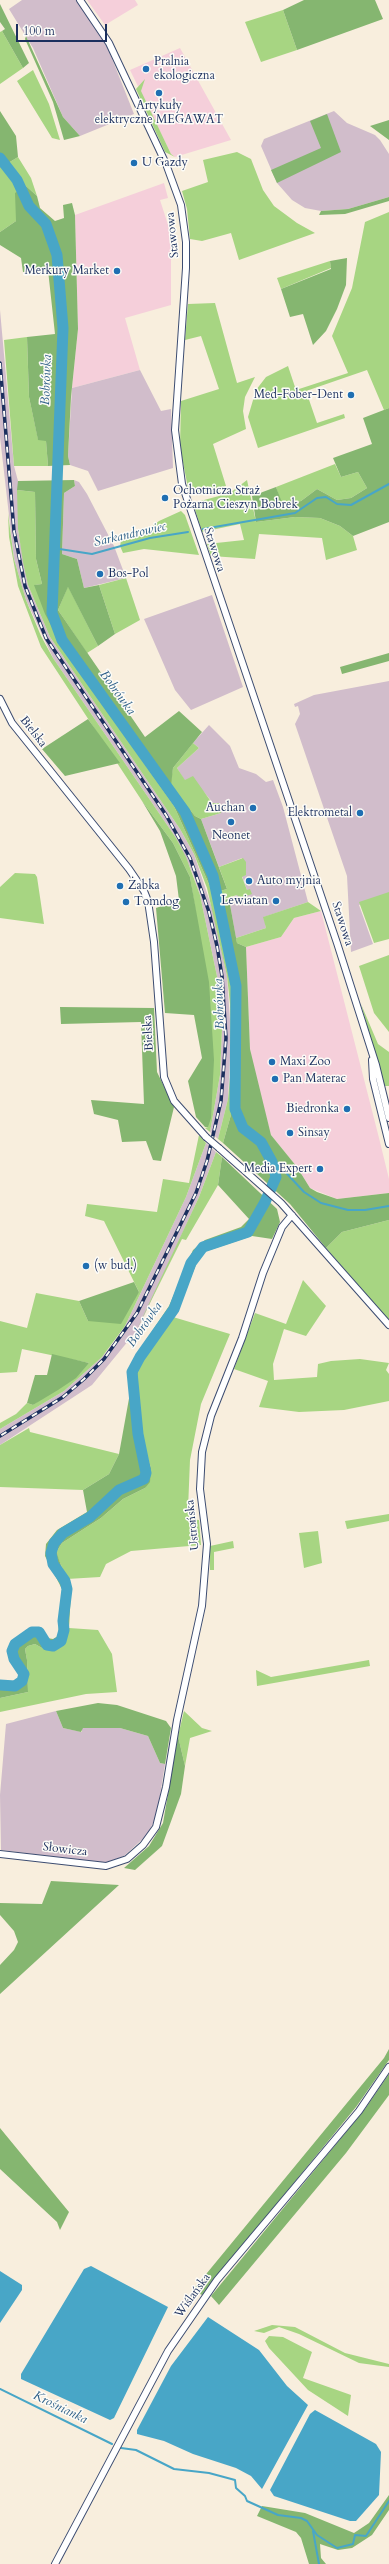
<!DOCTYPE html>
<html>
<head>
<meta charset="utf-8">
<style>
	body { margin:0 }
	#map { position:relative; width:389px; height:2564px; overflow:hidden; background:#f8eedd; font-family:Cardo,serif }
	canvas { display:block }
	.scale { position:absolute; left:16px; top:24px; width:91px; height:18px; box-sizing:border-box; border:2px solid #1b2f5e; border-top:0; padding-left:5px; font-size:12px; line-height:14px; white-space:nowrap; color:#1b2f5e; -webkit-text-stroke:3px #fdfcf7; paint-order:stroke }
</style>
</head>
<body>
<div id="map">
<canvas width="389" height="2564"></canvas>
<div class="scale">100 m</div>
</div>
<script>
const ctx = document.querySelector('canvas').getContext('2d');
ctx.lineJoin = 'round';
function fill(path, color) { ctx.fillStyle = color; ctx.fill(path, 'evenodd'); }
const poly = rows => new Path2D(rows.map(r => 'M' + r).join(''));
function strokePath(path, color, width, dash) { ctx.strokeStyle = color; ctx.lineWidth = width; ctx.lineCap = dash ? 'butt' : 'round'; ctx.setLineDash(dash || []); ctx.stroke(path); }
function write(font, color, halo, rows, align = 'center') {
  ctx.font = font + ' Cardo,serif'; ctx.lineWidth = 3; ctx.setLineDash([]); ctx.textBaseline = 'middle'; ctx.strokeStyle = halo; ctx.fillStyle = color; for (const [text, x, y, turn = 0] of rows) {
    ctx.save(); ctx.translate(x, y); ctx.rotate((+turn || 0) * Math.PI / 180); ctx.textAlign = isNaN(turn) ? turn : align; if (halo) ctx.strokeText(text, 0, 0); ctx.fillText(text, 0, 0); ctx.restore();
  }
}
fill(poly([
	[87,0,135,0,138,5,105,25],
	[180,48,231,140,175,157,171,154,130,70],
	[164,183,168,198,160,200,171,234,171,305,125,318,140,370,72,388,78,329,75,215],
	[321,911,379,1138,389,1179,389,1193,337,1199,310,1188,297,1167,271,1135,254,1073,250,1049,246,947,281,937,294,918]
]), '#f5cfda');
fill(poly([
	[22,0,77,0,105,41,134,114,80,136,63,117,33,48,9,9],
	[334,111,347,123,375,135,380,140,389,154,389,197,348,209,321,211,305,208,292,200,277,183,261,146,264,139],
	[0,310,14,466,18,481,18,529,28,585,50,637,180,829,194,854,213,911,227,976,231,1036,228,1099,218,1139,210,1132,220,1075,222,1029,219,986,200,895,193,874,176,838,53,658,26,600,14,559,0,437],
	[140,370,161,411,171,409,173,468,98,491,88,471,70,465,68,456,72,388],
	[74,480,79,482,87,494,114,546,126,578,84,588,77,559,62,554,64,493,75,486],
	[212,595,243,687,191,710,175,690,144,619],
	[389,681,389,894,359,905,373,944,351,952,347,876,295,724,300,714,298,706,295,707,294,704,314,695],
	[209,725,230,746,239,768,256,774,266,782,273,780,283,807,308,902,264,917,266,928,236,938,229,899,247,890,242,876,242,858,219,867,201,819,221,813,204,792,185,781,177,768,199,748,193,743],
	[206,1143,216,1152,199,1197,138,1329,92,1385,0,1445,0,1429,64,1391,102,1357,115,1341,125,1326,186,1197],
	[56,1711,63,1728,82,1732,82,1728,120,1728,148,1736,160,1763,165,1764,157,1814,148,1834,124,1856,105,1863,1,1850,0,1795,6,1724]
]), '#d1bdcb');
fill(poly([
	[283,10,297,50,261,62,245,22],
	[2,31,23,68,0,84,0,32],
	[33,70,49,104,60,140,52,138,17,81],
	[145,79,141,91,171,154,175,157,165,152,136,89],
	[237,152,251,159,263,190,274,206,297,223,315,233,239,260,231,233,202,241,190,239,187,209,182,191,208,182,203,160],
	[18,157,31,178,37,196,26,186,16,221,0,232,0,168],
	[389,212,389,408,384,410,367,370,306,391,317,423,344,414,345,418,258,448,248,417,256,390,266,377,288,366,296,390,348,373,332,336,352,288,365,222],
	[330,261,331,268,281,289,277,278],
	[215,303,237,383,255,377,245,397,243,411,246,429,213,444,226,486,208,492,192,493,188,488,180,447,181,401,219,389,201,336,185,340,188,304],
	[27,337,29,397,38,439,46,440,48,466,14,466,4,340],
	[335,464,341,477,358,472,367,488,351,498,337,500,317,489,301,501,282,505,276,487],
	[247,480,256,522,295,517,320,518,340,526,353,536,357,550,326,560,322,538,259,534,255,559,211,556,207,544,244,540,240,524,202,532,193,503,230,493],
	[17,490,35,492,36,559,42,584,35,585,91,688,174,806,213,893,227,889,219,867,243,858,246,862,246,875,242,877,247,890,250,889,252,894,240,898,237,895,217,901,233,985,238,1047,236,1097,223,1143,218,1139,228,1099,231,1066,230,1004,227,976,207,888,194,854,180,829,50,637,28,585,23,562,18,529],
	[181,511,185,515,199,555,144,549,123,553,120,546,121,541,140,536,159,521],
	[8,513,14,559,26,600,41,636,53,658,176,838,186,857,200,895,219,986,222,1029,220,1075,210,1132,205,1128,208,1127,197,920,190,877,173,843,142,801,41,647,18,586,9,537],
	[126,578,140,620,115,634,99,585],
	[68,586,98,646,87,653,58,610],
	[193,743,199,748,177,768,185,780,193,776,212,803,219,803,221,813,201,819,195,816,170,786,173,768],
	[15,873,35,874,37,877,44,924,0,918,0,887],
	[389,892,389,939,374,943,359,902],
	[308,902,321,911,294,918,281,937,246,947,237,943,236,938,266,928,263,917],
	[389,955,389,1032,374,1013,359,966],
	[361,1004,378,1044,389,1052,389,1086,384,1086],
	[199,1135,206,1143,186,1197,125,1326,102,1357,64,1391,0,1429,0,1423,16,1414,27,1403,33,1405,89,1363,22,1349,17,1372,0,1373,0,1321,27,1328,36,1293,79,1301,88,1321,139,1292,104,1221,85,1216,87,1204,157,1212,163,1179,189,1183],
	[216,1152,222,1157,218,1185,186,1240,182,1239,137,1329,199,1197],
	[389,1220,389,1320,326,1248,342,1232],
	[303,1280,326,1306,306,1336,284,1329,273,1364,274,1380,317,1377,318,1364,331,1361,360,1359,389,1363,386,1370,389,1374,389,1401,344,1410,299,1412,259,1407,268,1381,234,1369,255,1313,286,1324],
	[173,1317,230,1334,201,1404,190,1460,188,1509,190,1519,199,1520,201,1545,131,1551,106,1564,100,1577,67,1579,58,1558,57,1551,62,1543,101,1518,123,1499,145,1488,151,1468,145,1449,137,1391,138,1372,143,1359],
	[29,1428,30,1432,119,1454,109,1474,83,1490,0,1487,0,1445],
	[389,1514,389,1521,347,1529,345,1521],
	[318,1531,322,1563,304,1568,299,1533],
	[233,1541,234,1548,214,1552,214,1570,210,1570,210,1546],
	[69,1628,98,1630,112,1654,117,1692,86,1694,0,1712,0,1698,28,1692,27,1660,25,1649,28,1646,35,1644,42,1648,55,1649,63,1644],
	[369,1660,370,1666,257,1686,256,1670,271,1677],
	[184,1711,202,1728,212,1731,190,1738,185,1766,178,1736],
	[272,2325,295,2327,345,2353,389,2364,389,2367,359,2363,299,2334,279,2327,264,2333,254,2331],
	[269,2336,283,2337,312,2352,303,2378,351,2395,348,2416,308,2390,269,2348,265,2341]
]), '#a7d582');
fill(poly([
	[304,0,375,0,383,19,297,50,283,10],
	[0,4,29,63,23,68,2,31,5,29,0,22],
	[26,36,63,117,80,136,64,140,53,102,25,39],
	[0,111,16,136,18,157,0,168],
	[327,114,341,152,277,183,271,170,321,148,310,121],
	[389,120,389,140,370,126],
	[26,186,37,196,40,208,55,221,64,218,63,205,72,203,75,215,78,329,71,397,68,456,70,465,48,466,46,441,38,440,29,397,27,337,55,334,48,270,23,272,21,258,0,245,0,232,16,221,15,193],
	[389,197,389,201,345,214,319,215,321,211,348,209],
	[347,258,346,285,337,309,326,331,313,345,303,314,290,317,281,289,331,269,330,261],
	[389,408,389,522,353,536,340,526,320,518,295,517,256,522,252,496,276,487,283,505,301,501,317,489,337,500,351,498,367,488,358,472,341,477,333,458,372,444,363,418],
	[74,480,75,486,64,493,62,554,77,559,84,588,99,585,115,634,98,646,68,587,58,610,145,737,179,711,202,732,173,768,171,786,195,816,201,819,227,889,213,893,174,806,91,688,59,640,45,614,34,585,42,584,36,559,35,492,17,490,18,481],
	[389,653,389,661,342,674,340,667],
	[88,719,120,763,65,776,42,749],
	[142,801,173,843,190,877,209,982,214,1060,211,1118,208,1127,205,1127,196,1117,188,1081,202,1058,194,1015,165,1013,156,908,179,900,176,876,160,831],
	[229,899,237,943,246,947,250,1049,271,1135,297,1167,310,1188,317,1192,337,1199,389,1193,389,1220,342,1232,326,1248,290,1204,223,1143,236,1097,238,1047,233,985,217,901],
	[60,1007,154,1008,157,1072,174,1107,161,1161,153,1160,146,1141,122,1142,118,1120,94,1114,91,1100,144,1104,141,1022,61,1024],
	[222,1157,277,1209,280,1222,272,1239,252,1236,204,1252,198,1260,177,1311,143,1359,138,1372,137,1391,145,1449,151,1468,150,1482,145,1488,123,1499,101,1518,62,1543,57,1551,58,1557,71,1592,69,1628,63,1644,55,1649,42,1648,35,1644,28,1646,25,1649,27,1660,28,1692,0,1698,0,1681,16,1681,20,1677,19,1671,9,1650,10,1644,24,1632,36,1628,43,1629,47,1638,53,1639,58,1636,62,1589,45,1556,46,1544,57,1530,87,1512,83,1490,109,1474,119,1454,130,1393,129,1373,136,1355,169,1306,193,1250,205,1240,241,1227,249,1219,218,1185],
	[134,1282,139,1292,121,1324,88,1321,79,1301],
	[52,1354,89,1363,76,1378,58,1390,33,1405,27,1403,35,1375,47,1375],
	[98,1703,117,1705,166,1721,171,1728,165,1764,160,1763,148,1736,120,1728,83,1728,81,1732,63,1728,56,1711],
	[178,1736,185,1766,181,1794,162,1846,135,1870,124,1868,149,1846,163,1823],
	[51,1881,119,1885,0,1994,0,1965,14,1950,18,1942,14,1931,0,1915,0,1903,42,1904],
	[389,2049,389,2060,356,2107,202,2295,193,2290,384,2058],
	[389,2074,389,2095,346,2153,219,2305,211,2296,365,2109],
	[0,2128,69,2212,60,2230,57,2222,0,2169],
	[389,2495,389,2510,372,2535,352,2548,338,2550,320,2544,321,2558,326,2564,309,2564,301,2538,296,2532,257,2516,262,2506,305,2513,354,2533,369,2523]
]), '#85b670');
fill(poly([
	[91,2266,168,2307,114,2418,110,2420,21,2379,21,2374,84,2269],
	[0,2271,22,2285,22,2290,0,2323],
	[208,2317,259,2350,287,2386,308,2405,262,2489,251,2476,236,2468,193,2454,164,2441,137,2434,137,2430,171,2366],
	[315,2410,376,2444,381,2452,379,2495,356,2521,350,2521,274,2496,270,2490,310,2414]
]), '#48a6c7');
strokePath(poly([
	[0,163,2,161],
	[203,529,295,513,317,498,326,497,337,504,351,505,389,484],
	[53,548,92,554,150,538,188,532],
	[272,1162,278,1164,304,1192,321,1203,348,1210,365,1210,389,1206],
	[0,2389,112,2444],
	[121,2448,136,2450,174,2469,209,2473,235,2480,236,2488,245,2496,247,2501,278,2515,301,2518,307,2521,317,2535,337,2548,353,2544,355,2535,366,2536,389,2501],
	[313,2531,319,2564]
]), '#48a6c7', 2);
strokePath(poly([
	[0,158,17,180,29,206,46,224,57,255,63,328,52,613,62,640,185,812,213,876,236,986,235,1109,243,1128,261,1142,272,1162,276,1177,265,1202,248,1232,203,1247,191,1263,174,1309,140,1357,132,1372,138,1434,146,1473,144,1479,119,1490,90,1517,63,1533,54,1543,51,1553,53,1564,65,1581,67,1589,63,1621,64,1630,61,1641,53,1646,47,1645,39,1632,32,1632,15,1644,12,1651,14,1659,24,1674,22,1681,15,1686,0,1685]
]), '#48a6c7', 11);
const minor = poly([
	[80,0,109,43,166,164,181,205,186,242,186,268,175,430,182,484,337,943,376,1065,389,1118],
	[0,699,12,723,129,869,144,891,148,901,154,942,164,1077,174,1101,206,1137],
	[372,1060,373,1079,389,1144],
	[219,1148,281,1203,389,1325],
	[0,1854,106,1866,127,1859,143,1845,156,1827,166,1787,177,1720,202,1606,207,1544,200,1489,202,1452,211,1416,242,1338,263,1273,282,1227,292,1215],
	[55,2564,168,2351,217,2280,359,2111,389,2067]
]);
strokePath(minor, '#3c4c71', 8);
strokePath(minor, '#fff', 6);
const rail = poly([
	[0,363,14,531,25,586,46,638,166,815,190,858,209,912,217,946,222,976,226,1038,221,1101,207,1161,196,1193,137,1313,104,1359,84,1379,63,1397,0,1436]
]);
strokePath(rail, '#1b2f5e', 3.5);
strokePath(rail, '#fdfcf7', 2, [6]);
const minorBridge = poly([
	[206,1137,219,1148]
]);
strokePath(minorBridge, '#3c4c71', 8, []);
strokePath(minorBridge, '#fff', 6);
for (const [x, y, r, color] of [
	[146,69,4,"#1f6fb2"],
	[159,93,4,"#1f6fb2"],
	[134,163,4,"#1f6fb2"],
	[117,271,4,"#1f6fb2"],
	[351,395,4,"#1f6fb2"],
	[165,498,4,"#1f6fb2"],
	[100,574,4,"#1f6fb2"],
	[253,808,4,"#1f6fb2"],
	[360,813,4,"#1f6fb2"],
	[231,822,4,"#1f6fb2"],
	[249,881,4,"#1f6fb2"],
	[120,886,4,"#1f6fb2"],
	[276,901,4,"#1f6fb2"],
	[126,902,4,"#1f6fb2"],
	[272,1062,4,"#1f6fb2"],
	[275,1079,4,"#1f6fb2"],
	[347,1109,4,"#1f6fb2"],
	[290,1133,4,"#1f6fb2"],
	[320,1169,4,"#1f6fb2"],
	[86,1266,4,"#1f6fb2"]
]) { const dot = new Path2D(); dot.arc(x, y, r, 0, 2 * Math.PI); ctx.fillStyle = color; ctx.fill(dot); strokePath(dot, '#fdfcf7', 1.5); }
write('12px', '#1b2f5e', '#fdfcf7', [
	["Pralnia",154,62],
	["ekologiczna",154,76],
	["Artykuły",159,106,"center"],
	["elektryczne MEGAWAT",159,120,"center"],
	["U Gazdy",142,163],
	["Merkury Market",109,271,"right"],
	["Med-Fober-Dent",343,395,"right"],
	["Ochotnicza Straż",173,491],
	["Pożarna Cieszyn Bobrek",173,505],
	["Bos-Pol",108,574],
	["Auchan",245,808,"right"],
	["Elektrometal",352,813,"right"],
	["Neonet",231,836,"center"],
	["Auto myjnia",257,881],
	["Żabka",128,886],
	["Lewiatan",268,901,"right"],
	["Tomdog",134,902],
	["Maxi Zoo",280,1062],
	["Pan Materac",283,1079],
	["Biedronka",339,1109,"right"],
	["Sinsay",298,1133],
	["Media Expert",312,1169,"right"],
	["(w bud.)",94,1266]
], 'left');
write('12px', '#1b2f5e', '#fdfcf7', [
	["Stawowa",173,235,-96],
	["Stawowa",214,550,72],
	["Bielska",33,732,52],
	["Stawowa",342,924,72],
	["Bielska",149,1033,-93],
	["Ustrońska",193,1525,-96],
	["Słowicza",65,1850,7],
	["Wiślańska",193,2296,-54]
]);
write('italic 13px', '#2d5f88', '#fdfcf7', [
	["Bobrówka",47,380,-88],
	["Sarkandrowiec",130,535,-13],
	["Bobrówka",117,693,54],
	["Bobrówka",220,1004,-92],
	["Bobrówka",145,1325,-55],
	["Krośnianka",60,2408,26]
]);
</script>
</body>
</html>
